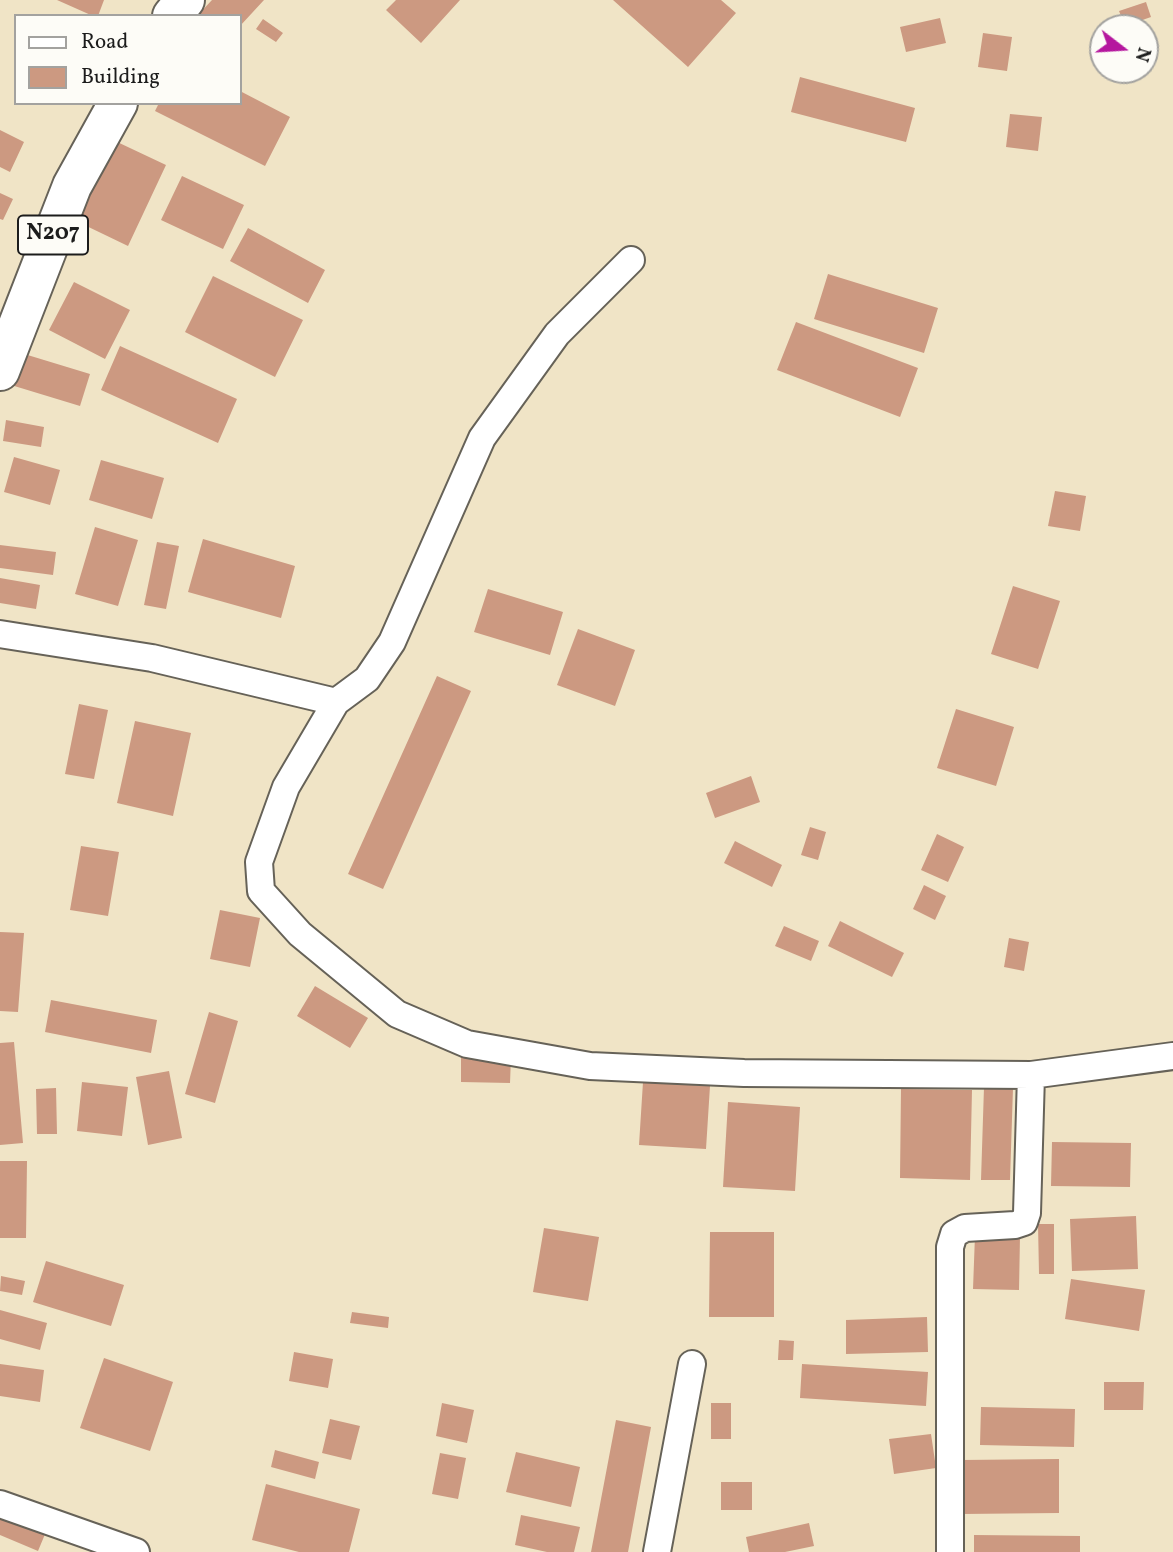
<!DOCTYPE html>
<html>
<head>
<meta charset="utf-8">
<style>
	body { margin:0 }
	#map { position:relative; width:1173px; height:1552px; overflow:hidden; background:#f0e4c6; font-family:Vollkorn,serif }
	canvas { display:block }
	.legend { position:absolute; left:14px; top:14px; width:228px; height:91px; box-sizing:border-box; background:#fdfcf7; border:2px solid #a3a29f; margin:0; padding:9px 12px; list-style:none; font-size:21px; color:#1c1c1c }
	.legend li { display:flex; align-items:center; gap:14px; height:35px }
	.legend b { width:35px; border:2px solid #a3a29f }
	.north { position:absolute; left:1089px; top:14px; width:70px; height:70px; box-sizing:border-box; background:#fdfcf7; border:2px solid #a3a29f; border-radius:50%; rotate:107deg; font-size:19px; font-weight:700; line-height:28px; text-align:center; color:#1c1c1c }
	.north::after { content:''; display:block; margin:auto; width:24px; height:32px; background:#b5179e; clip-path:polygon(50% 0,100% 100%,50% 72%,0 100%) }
</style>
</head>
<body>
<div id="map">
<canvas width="1173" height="1552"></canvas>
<ul class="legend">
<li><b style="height:9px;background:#fff"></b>Road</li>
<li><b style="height:19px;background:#cc9981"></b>Building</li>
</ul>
<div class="north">N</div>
</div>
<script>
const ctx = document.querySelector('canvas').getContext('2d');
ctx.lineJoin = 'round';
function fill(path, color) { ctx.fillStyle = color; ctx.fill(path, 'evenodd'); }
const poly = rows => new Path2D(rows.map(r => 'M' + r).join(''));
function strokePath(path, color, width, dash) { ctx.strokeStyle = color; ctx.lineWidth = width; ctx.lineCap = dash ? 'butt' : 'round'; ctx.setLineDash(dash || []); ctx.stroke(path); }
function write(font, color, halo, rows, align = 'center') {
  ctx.font = font + ' Vollkorn,serif'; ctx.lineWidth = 5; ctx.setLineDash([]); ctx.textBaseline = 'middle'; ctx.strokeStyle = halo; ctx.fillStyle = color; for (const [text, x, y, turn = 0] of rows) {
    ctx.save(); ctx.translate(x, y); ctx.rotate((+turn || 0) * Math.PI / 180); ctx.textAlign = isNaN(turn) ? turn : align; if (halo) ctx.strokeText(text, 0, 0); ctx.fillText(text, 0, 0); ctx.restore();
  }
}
fill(poly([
	[57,0,104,0,98,16,93,16],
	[212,0,264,0,240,26,240,16,197,16],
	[396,0,460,0,421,43,386,10],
	[613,0,721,0,736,13,688,67],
	[1146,2,1151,17,1125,26,1119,11],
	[940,18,946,43,906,52,900,27],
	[263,19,283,33,276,42,256,29],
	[983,33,1012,37,1007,71,978,67],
	[800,77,915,108,906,142,791,112],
	[240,91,290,117,265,166,155,111,159,103,240,103],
	[1010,114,1042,117,1038,151,1006,147],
	[0,130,24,142,10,172,0,167],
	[113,140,166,165,128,246,74,220],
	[182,176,244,205,223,249,161,220],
	[0,193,13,199,3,220,0,219],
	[248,228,325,270,308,303,230,261],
	[828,274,938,308,924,353,814,319],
	[213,276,303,320,275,377,185,332],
	[74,282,130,310,105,359,49,330],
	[796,322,918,368,900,417,777,370],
	[120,346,237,399,218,443,101,390],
	[21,353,90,374,80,406,11,385],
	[6,420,44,427,41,447,3,441],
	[14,457,60,470,50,505,4,492],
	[101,460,164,478,152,519,89,500],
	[1055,491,1086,496,1080,531,1048,526],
	[95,527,138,540,118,606,75,594],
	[203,539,295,566,281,618,188,592],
	[157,542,179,546,166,609,144,605],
	[0,545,56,552,53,575,0,568],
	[0,578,40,585,36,609,0,603],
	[1013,586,1060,601,1038,669,991,654],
	[488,589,563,612,550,655,474,632],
	[578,629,635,650,615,706,557,685],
	[437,676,471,691,383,889,348,874],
	[79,704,108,710,94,779,65,774],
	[956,709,1014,727,996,786,937,768],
	[135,721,191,733,173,816,117,803],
	[751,776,760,802,715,818,706,793],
	[810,827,826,832,818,860,801,855],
	[937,834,964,847,948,882,921,870],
	[735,841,782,865,772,887,724,863],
	[81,846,119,852,108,916,70,910],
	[924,885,946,896,935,920,913,909],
	[220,910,260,918,250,967,210,959],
	[840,921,904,953,892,977,828,946],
	[784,926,819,941,811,961,775,946],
	[0,932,24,933,18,1012,0,1011],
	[1009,938,1029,942,1024,971,1004,967],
	[315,986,368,1018,350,1048,297,1016],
	[51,1000,157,1020,151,1053,45,1032],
	[209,1012,238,1021,215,1103,185,1094],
	[14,1042,23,1143,0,1145,0,1043],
	[461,1055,511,1057,510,1083,461,1082],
	[169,1071,182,1138,148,1145,136,1077],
	[82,1082,128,1087,122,1136,77,1131],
	[643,1082,710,1086,706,1149,639,1145],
	[984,1087,1013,1088,1010,1180,981,1180],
	[56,1088,57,1134,37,1134,36,1089],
	[901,1089,972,1090,970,1180,900,1178],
	[728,1102,800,1107,795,1191,723,1187],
	[1052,1142,1131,1143,1130,1187,1051,1186],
	[0,1161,27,1161,26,1238,0,1238],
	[1136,1216,1138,1269,1072,1271,1070,1219],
	[1038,1224,1054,1224,1054,1274,1039,1274],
	[544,1228,599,1237,588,1301,533,1292],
	[710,1232,774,1232,774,1317,709,1317],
	[975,1235,1020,1236,1019,1290,973,1289],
	[46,1261,124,1285,111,1326,33,1302],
	[1,1276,25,1281,22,1295,0,1291],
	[1071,1279,1145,1290,1139,1331,1065,1319],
	[0,1310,47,1323,40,1350,0,1339],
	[352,1312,389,1317,388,1328,350,1323],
	[927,1317,928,1352,846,1354,846,1320],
	[779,1340,794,1341,793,1360,778,1360],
	[294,1352,333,1359,328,1388,289,1381],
	[104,1358,173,1382,150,1451,80,1428],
	[0,1364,44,1370,40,1402,0,1396],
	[802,1364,928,1372,926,1406,800,1398],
	[1104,1382,1144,1382,1143,1410,1104,1410],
	[442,1403,474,1410,467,1443,436,1436],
	[711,1403,731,1403,731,1439,711,1439],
	[981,1407,1075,1409,1074,1447,980,1445],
	[330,1419,360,1426,351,1460,322,1453],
	[616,1420,651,1427,628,1552,591,1552],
	[931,1434,936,1468,894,1474,889,1439],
	[275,1450,319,1462,315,1479,271,1467],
	[516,1452,580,1467,571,1507,506,1492],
	[440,1453,466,1458,458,1499,432,1494],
	[1059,1459,1059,1513,962,1514,962,1460],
	[721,1482,752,1482,752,1510,721,1510],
	[266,1484,360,1509,349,1552,299,1552,252,1540],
	[0,1511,48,1527,38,1551,0,1535],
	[521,1515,580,1527,574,1552,547,1552,515,1545],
	[809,1523,814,1546,785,1552,749,1552,746,1537],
	[974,1535,1080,1536,1080,1552,974,1552]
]), '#cc9981');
const minor = poly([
	[0,634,152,658,336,702,286,787,259,862,261,891,300,934,397,1014,467,1044,590,1066,744,1073,1031,1075,1173,1056],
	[336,702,367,679,392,642,482,438,557,334,631,260],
	[0,1504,136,1552],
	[657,1552,692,1364],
	[950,1552,950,1247,954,1234,965,1228,1015,1225,1024,1222,1027,1213,1031,1075]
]);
const highway = poly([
	[172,16,185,0],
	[0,371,72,186,118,103]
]);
strokePath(minor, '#666258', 30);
strokePath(highway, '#666258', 42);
strokePath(minor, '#fff', 26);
strokePath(highway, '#fff', 38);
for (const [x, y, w] of [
	[53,235,70]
]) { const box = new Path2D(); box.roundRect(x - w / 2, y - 19.5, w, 39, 5); ctx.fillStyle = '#fdfcf7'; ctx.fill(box); strokePath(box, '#1c1c1c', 2); }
write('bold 23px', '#1c1c1c', null, [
	["N207",53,235]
]);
</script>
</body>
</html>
